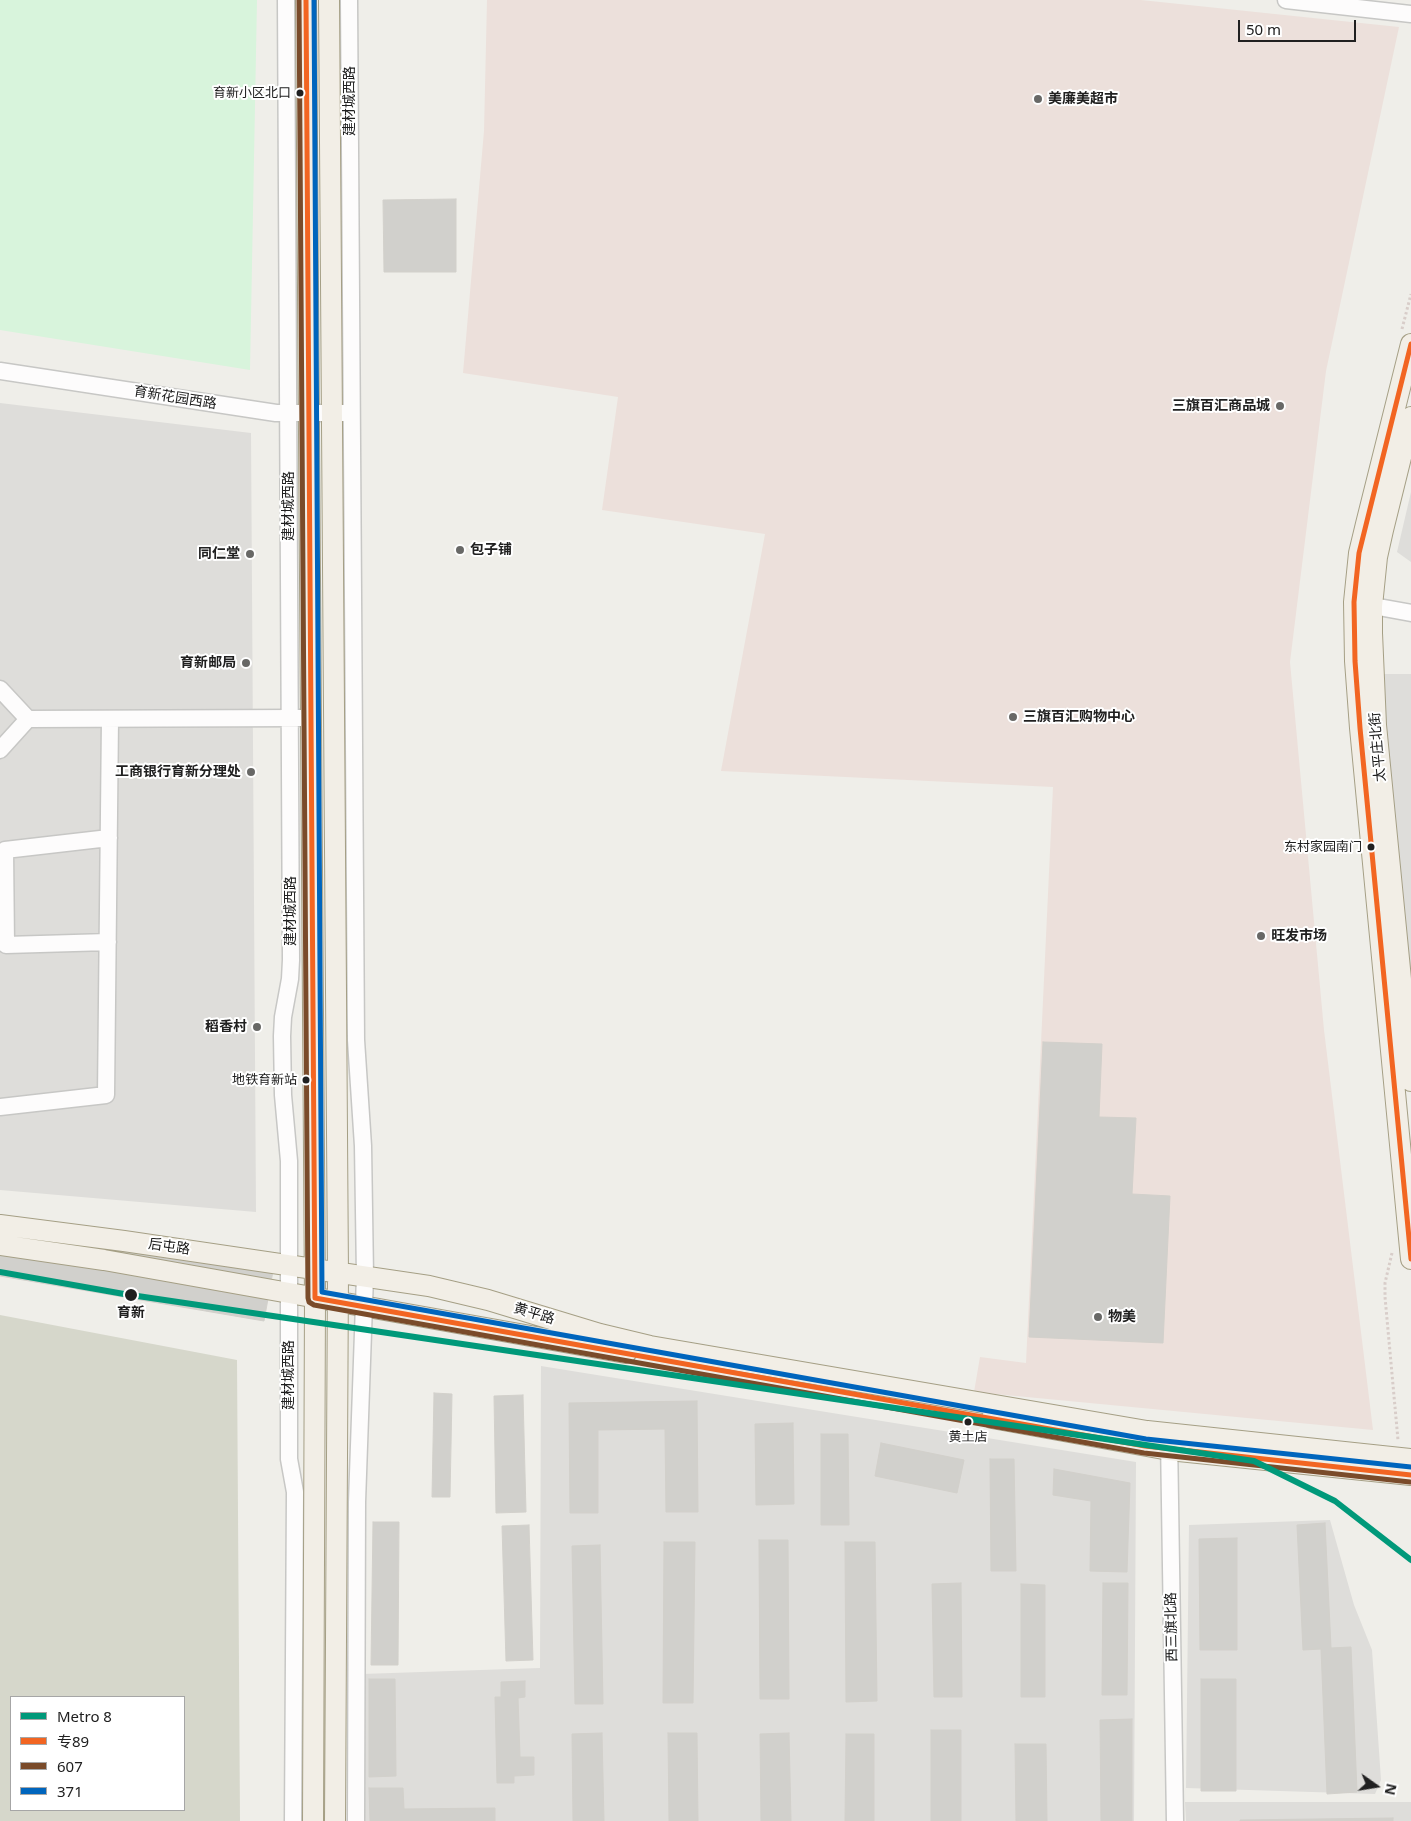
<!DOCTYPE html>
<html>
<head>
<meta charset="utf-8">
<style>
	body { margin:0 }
	#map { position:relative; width:1411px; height:1821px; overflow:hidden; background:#efeee9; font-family:"Noto Sans","Noto Sans SC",sans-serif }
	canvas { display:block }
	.legend { position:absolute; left:10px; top:1696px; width:175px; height:115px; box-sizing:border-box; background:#fff; border:1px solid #a6a6a6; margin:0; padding:6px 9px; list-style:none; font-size:15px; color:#202020 }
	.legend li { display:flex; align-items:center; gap:10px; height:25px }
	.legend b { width:25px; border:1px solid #a6a6a6 }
	.north { position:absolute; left:1351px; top:1761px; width:50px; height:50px; -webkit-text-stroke:4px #fff; paint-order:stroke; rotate:103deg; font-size:14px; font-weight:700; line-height:20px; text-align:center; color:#202020 }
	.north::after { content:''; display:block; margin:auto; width:18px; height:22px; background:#202020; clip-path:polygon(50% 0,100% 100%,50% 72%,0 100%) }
	.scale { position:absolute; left:1238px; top:20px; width:118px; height:22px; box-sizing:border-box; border:2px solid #202020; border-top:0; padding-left:6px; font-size:15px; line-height:18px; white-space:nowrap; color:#202020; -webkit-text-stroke:4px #fff; paint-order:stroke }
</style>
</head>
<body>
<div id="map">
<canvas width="1411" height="1821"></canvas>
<ul class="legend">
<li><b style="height:6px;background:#00997a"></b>Metro 8</li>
<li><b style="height:6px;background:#f26522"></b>专89</li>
<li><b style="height:6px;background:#7a4b2a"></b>607</li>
<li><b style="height:6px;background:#0065bd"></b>371</li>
</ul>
<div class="north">N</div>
<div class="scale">50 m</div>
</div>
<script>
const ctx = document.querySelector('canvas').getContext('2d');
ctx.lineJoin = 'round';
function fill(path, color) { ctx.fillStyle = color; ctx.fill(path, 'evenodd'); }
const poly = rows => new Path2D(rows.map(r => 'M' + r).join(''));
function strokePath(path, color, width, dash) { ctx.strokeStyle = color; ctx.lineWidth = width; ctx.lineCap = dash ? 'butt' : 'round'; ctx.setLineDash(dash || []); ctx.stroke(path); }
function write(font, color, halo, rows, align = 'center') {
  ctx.font = font + ' "Noto Sans","Noto Sans SC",sans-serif'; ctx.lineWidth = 4; ctx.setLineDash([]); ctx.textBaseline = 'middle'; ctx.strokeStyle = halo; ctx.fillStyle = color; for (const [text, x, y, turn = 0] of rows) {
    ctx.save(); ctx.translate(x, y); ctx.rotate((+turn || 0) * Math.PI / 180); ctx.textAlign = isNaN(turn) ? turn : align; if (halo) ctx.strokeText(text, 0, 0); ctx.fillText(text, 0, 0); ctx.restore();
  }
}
fill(poly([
	[0,403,251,433,256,1212,0,1190],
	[1411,492,1411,562,1397,552],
	[1378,674,1411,674,1411,986],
	[541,1366,1136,1462,1134,1821,363,1821,362,1674,540,1668],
	[1330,1520,1354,1605,1372,1650,1381,1780,1375,1794,1186,1788,1189,1525],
	[1185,1802,1411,1802,1411,1821,1186,1821]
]), '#deddda');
fill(poly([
	[487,0,1141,0,1399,27,1326,371,1290,662,1324,1030,1373,1430,974,1392,980,1357,1026,1363,1053,787,721,771,765,534,602,510,618,397,463,373,484,131]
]), '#ece0db');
fill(poly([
	[0,1315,237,1360,240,1821,0,1821],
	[11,1697,184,1697,184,1810,11,1810]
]), '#d6d7cb');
fill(poly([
	[0,0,257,0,250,370,0,330]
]), '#d8f4dc');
const building = poly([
	[456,199,456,272,384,272,383,200,456,199],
	[1043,1042,1102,1044,1099,1117,1136,1118,1132,1194,1170,1196,1163,1343,1029,1337,1043,1042],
	[0,1224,273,1271,264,1321,0,1276,0,1224],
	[434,1393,452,1394,450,1497,432,1497,434,1393],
	[523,1395,526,1512,496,1513,494,1396,523,1395],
	[697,1401,698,1512,666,1512,665,1429,598,1430,598,1513,570,1513,569,1403,697,1401],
	[793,1423,794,1504,756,1505,755,1424,793,1423],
	[821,1434,848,1434,849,1525,821,1525,821,1434],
	[881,1443,964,1460,957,1493,875,1476,881,1443],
	[990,1459,1014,1459,1016,1571,991,1571,990,1459],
	[1054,1469,1130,1483,1127,1572,1090,1571,1091,1501,1053,1495,1054,1469],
	[373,1522,399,1522,398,1665,371,1665,373,1522],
	[1325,1523,1331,1648,1351,1647,1357,1792,1327,1794,1321,1649,1303,1650,1297,1525,1325,1523],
	[529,1525,533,1660,506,1661,502,1526,529,1525],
	[1237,1538,1237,1650,1200,1650,1199,1539,1237,1538],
	[759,1540,788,1540,789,1699,760,1699,759,1540],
	[664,1542,695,1542,693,1703,663,1703,664,1542],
	[845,1542,875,1542,877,1701,846,1702,845,1542],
	[600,1545,603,1704,575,1704,572,1546,600,1545],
	[961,1583,962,1697,934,1697,932,1584,961,1583],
	[1103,1583,1128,1583,1127,1695,1102,1695,1103,1583],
	[1021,1584,1045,1585,1045,1697,1021,1697,1021,1584],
	[369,1679,395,1679,396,1776,369,1777,369,1679],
	[1201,1679,1236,1679,1236,1791,1201,1791,1201,1679],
	[525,1681,525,1697,518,1698,520,1757,534,1757,534,1775,514,1776,514,1783,497,1783,495,1697,501,1697,501,1682,525,1681],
	[1132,1719,1132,1821,1101,1821,1100,1720,1132,1719],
	[931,1730,961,1730,961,1821,931,1821,931,1730],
	[602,1733,604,1821,573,1821,572,1734,602,1733],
	[668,1733,697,1733,698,1821,669,1821,668,1733],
	[789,1733,791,1821,761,1821,760,1734,789,1733],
	[846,1734,874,1734,874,1821,845,1821,846,1734],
	[1015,1744,1046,1744,1047,1821,1016,1821,1015,1744],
	[369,1788,403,1788,404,1809,495,1808,495,1821,370,1821,369,1788],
	[1393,1818,1393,1821,1240,1821,1240,1820,1393,1818]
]);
fill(building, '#d1d0cc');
strokePath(building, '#d2d0cb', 1);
const minor = poly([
	[286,0,291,960,290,979,283,1017,282,1036,283,1095,289,1161,289,1459,295,1492,293,1821],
	[349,0,356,1040,363,1146,365,1276,357,1502,356,1821],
	[1286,0,1411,14],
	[0,371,276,413,345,413],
	[1362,604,1411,613],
	[0,689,28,719,301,718],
	[0,750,28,719],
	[108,942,6,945,5,850,109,838],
	[0,1107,106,1095,110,719],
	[1169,1438,1175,1821]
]);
const major = poly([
	[306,0,315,1298,313,1821],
	[329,0,338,1273,335,1821],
	[1411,344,1366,524,1359,553,1354,602,1355,661,1360,728,1411,1259],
	[1411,417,1383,530,1377,557,1372,606,1372,633,1376,725,1411,1081],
	[0,1225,124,1241,429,1286,488,1300,600,1334,650,1346,1147,1431,1411,1459],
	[0,1245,104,1260,626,1353],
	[992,1418,1169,1450,1411,1475]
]);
strokePath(minor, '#c7c7c5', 19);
strokePath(major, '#a59f85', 22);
strokePath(poly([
	[1402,329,1411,294],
	[1392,1253,1385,1283,1385,1297,1398,1440]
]), '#d8cdc9', 3, [2.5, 2.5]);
strokePath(minor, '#fdfcfc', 16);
strokePath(major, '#f2eee6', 20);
strokePath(poly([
	[306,0,315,1298,1145,1446,1411,1475],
	[1411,344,1359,553,1354,602,1355,661,1360,728,1411,1259]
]), '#f26522', 5);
strokePath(poly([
	[299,0,308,1298,309,1302,314,1305,1144,1453,1410,1482]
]), '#7a4b2a', 5);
strokePath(poly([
	[314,0,322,1292,1146,1439,1411,1467]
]), '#0065bd', 5);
strokePath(poly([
	[0,1272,124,1294,1254,1461,1335,1501,1411,1560]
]), '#00997a', 6);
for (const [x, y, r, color] of [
	[300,93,4.5,"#202020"],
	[1038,99,5,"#686866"],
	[1280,406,5,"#686866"],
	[460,550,5,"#686866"],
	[250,554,5,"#686866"],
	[246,663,5,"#686866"],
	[1013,717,5,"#686866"],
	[251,772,5,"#686866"],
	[1371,847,4.5,"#202020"],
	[1261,936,5,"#686866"],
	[257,1027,5,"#686866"],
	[306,1080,4.5,"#202020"],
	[131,1295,7,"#202020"],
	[1098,1317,5,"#686866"],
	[968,1422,4.5,"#202020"]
]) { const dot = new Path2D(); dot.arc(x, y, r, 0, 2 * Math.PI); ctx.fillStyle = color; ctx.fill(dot); strokePath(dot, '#fff', 2); }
write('13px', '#202020', '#fff', [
	["育新小区北口",291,93],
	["东村家园南门",1362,847],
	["地铁育新站",297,1080],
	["黄土店",968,1437,"center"]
], 'right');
write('bold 14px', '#202020', '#fff', [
	["美廉美超市",1048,99],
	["三旗百汇商品城",1270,406,"right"],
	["包子铺",470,550],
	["同仁堂",240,554,"right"],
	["育新邮局",236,663,"right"],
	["三旗百汇购物中心",1023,717],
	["工商银行育新分理处",241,772,"right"],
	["旺发市场",1271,936],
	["稻香村",247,1027,"right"],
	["物美",1108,1317]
], 'left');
write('14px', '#202020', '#fff', [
	["建材城西路",350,101,-90],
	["育新花园西路",175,398,9],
	["建材城西路",289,506,-90],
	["太平庄北街",1378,747,-95],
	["建材城西路",291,911,-90],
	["后屯路",169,1247,8],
	["黄平路",534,1314,17],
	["建材城西路",289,1375,-90],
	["西三旗北路",1172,1627,-91]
]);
write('bold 14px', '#202020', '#fff', [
	["育新",131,1313]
]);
</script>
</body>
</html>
